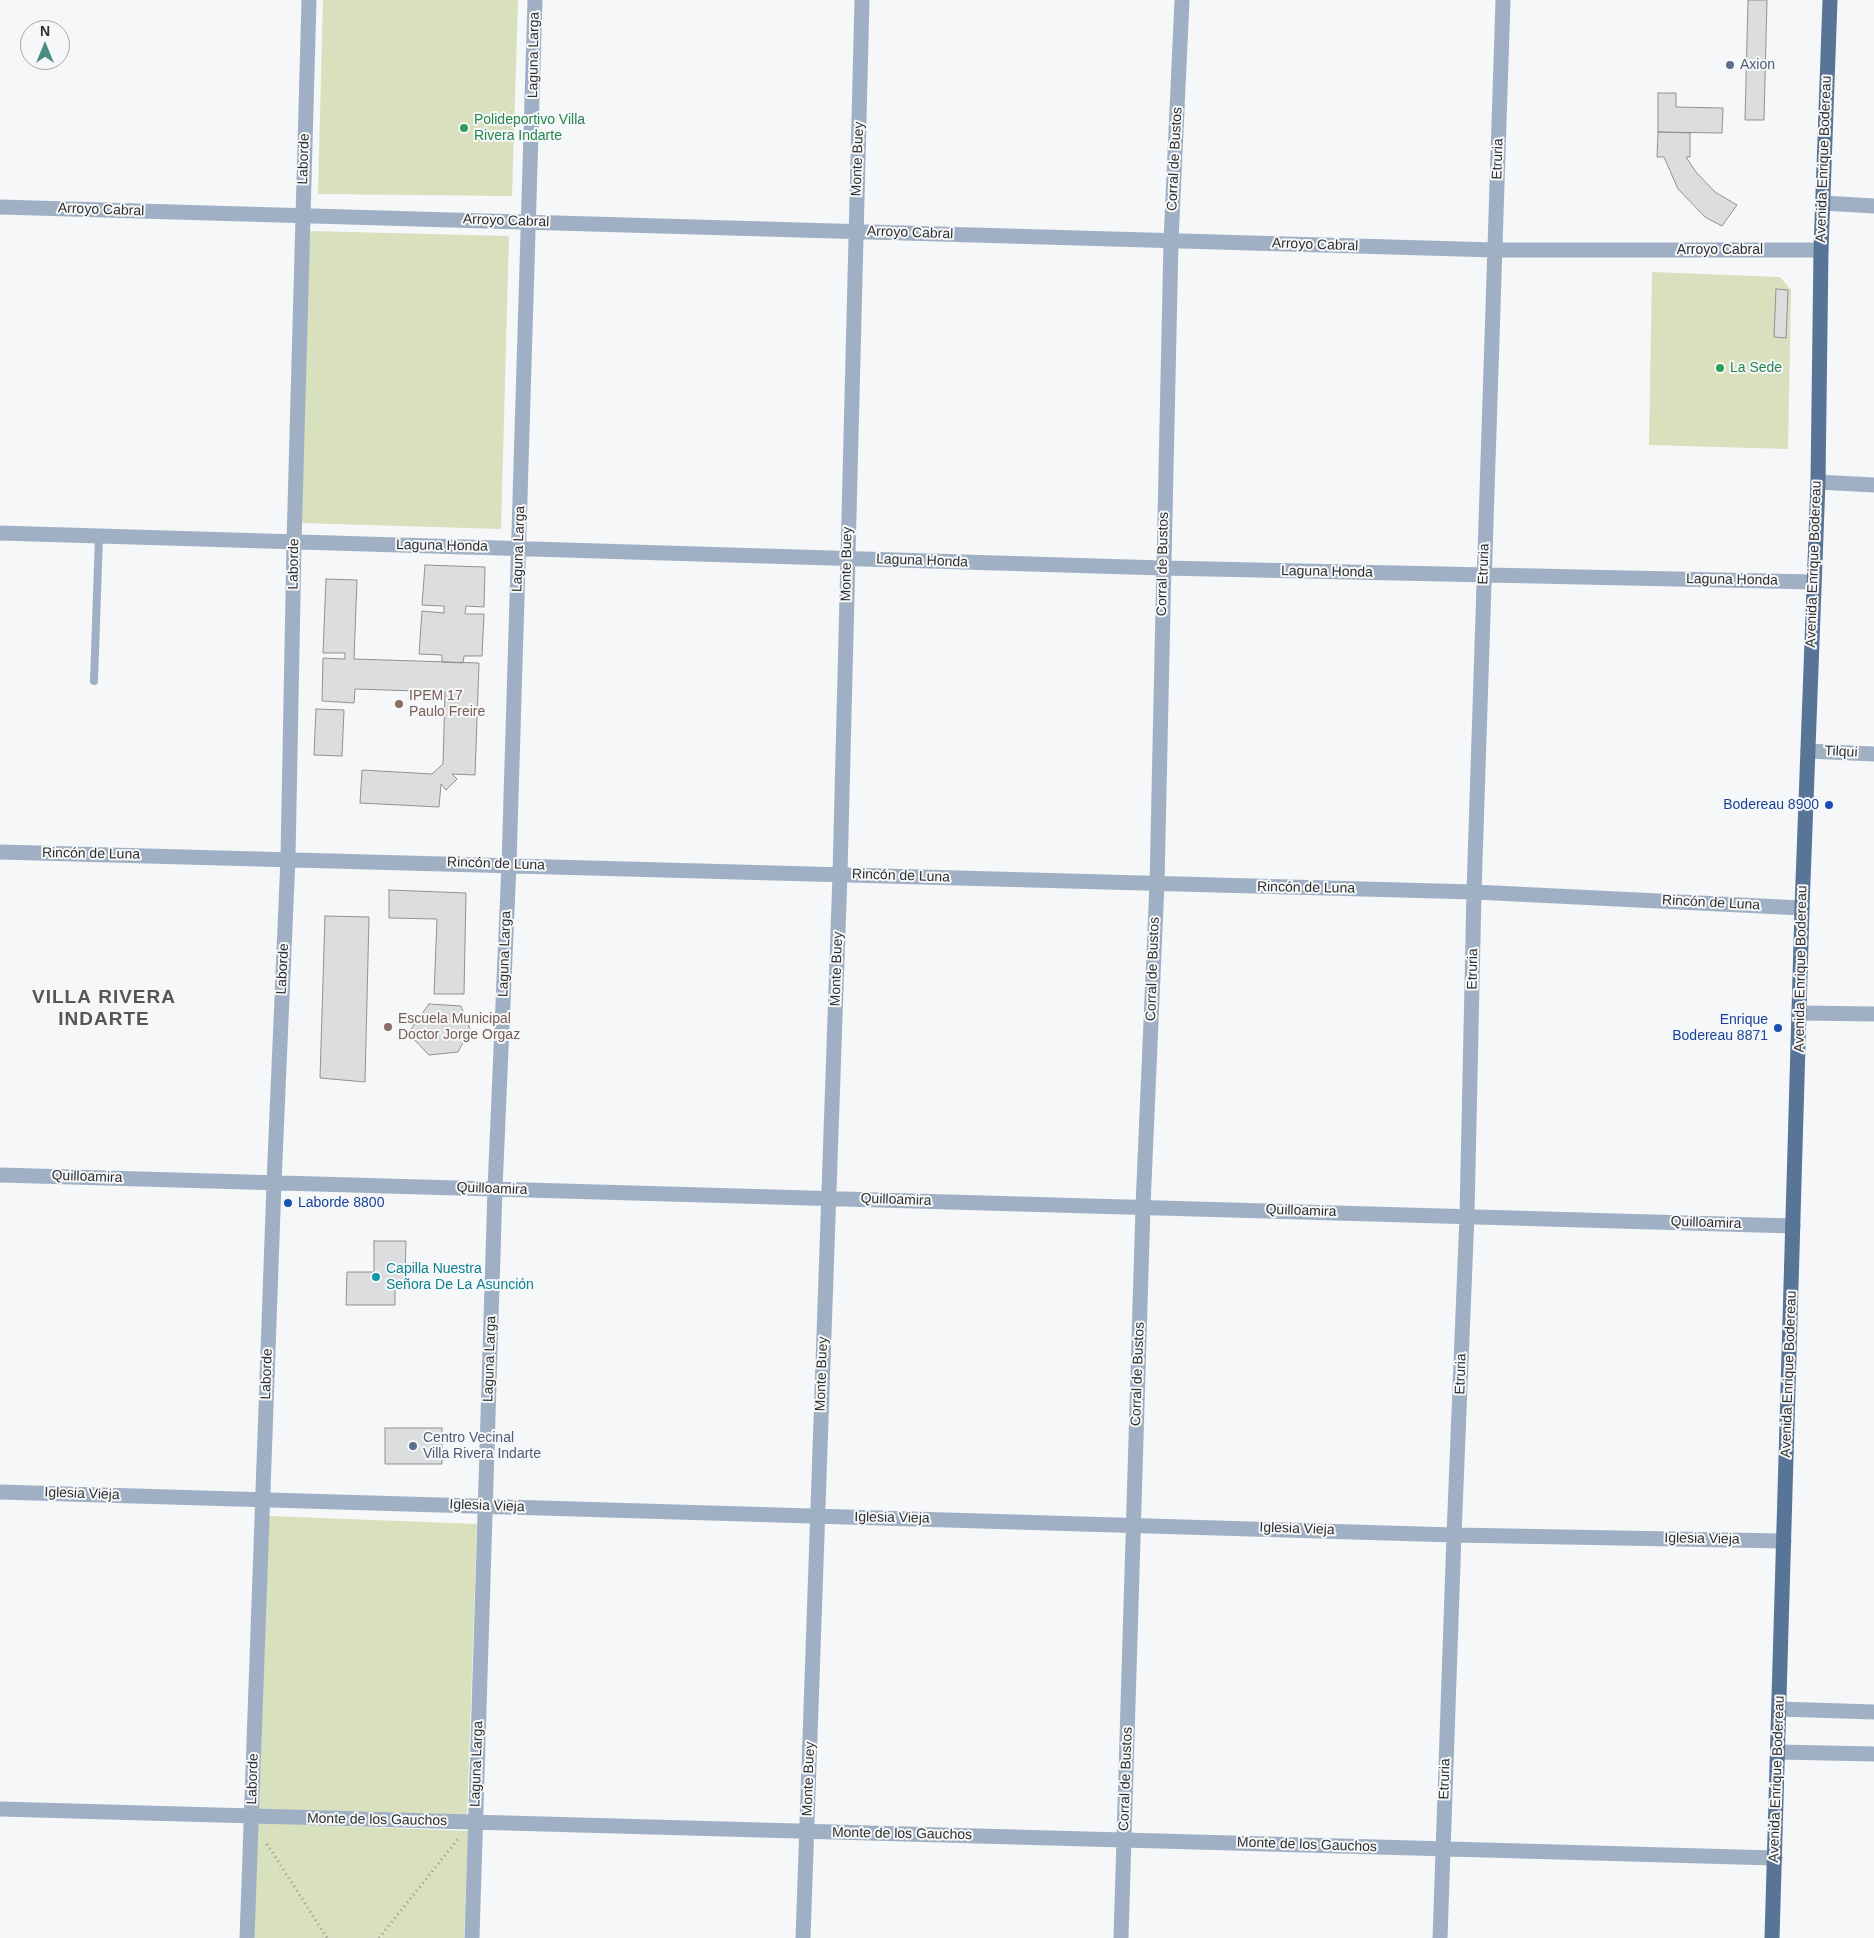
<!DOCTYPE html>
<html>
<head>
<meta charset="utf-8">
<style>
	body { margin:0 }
	#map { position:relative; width:1874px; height:1938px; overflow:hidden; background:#f6f7f9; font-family:Arial,sans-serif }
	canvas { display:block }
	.north { position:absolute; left:20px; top:20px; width:50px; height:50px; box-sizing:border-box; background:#f6f7f9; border:1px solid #a6a7a9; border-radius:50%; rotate:0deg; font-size:14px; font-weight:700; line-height:20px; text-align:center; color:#2f2f30 }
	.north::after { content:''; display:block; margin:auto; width:18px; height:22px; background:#498d82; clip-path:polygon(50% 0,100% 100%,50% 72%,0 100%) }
</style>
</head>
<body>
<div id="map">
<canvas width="1874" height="1938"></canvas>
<div class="north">N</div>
</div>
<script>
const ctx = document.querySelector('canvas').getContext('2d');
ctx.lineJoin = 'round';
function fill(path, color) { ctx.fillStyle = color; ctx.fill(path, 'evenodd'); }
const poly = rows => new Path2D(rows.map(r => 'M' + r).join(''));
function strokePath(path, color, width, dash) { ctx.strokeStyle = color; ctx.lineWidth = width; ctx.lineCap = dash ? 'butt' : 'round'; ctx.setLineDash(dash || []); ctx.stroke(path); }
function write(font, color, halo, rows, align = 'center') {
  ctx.font = font + ' Arial,sans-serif'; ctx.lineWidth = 4; ctx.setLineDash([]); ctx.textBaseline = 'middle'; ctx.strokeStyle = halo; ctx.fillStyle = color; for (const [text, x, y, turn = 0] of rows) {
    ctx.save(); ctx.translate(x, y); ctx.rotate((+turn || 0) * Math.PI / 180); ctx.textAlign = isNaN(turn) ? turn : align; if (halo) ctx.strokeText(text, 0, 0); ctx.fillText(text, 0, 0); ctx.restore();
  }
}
fill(poly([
	[323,0,518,0,512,196,318,194],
	[309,231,509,236,501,529,301,523],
	[1652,272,1780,277,1791,290,1788,449,1649,445],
	[269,1516,477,1524,467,1817,259,1809],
	[258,1823,468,1831,464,1938,254,1938]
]), '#d8e0bd');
const building = poly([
	[1748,0,1767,0,1764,120,1745,120,1748,0],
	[1658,93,1676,93,1676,107,1723,108,1722,133,1658,132,1658,93],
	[1658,132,1690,133,1690,157,1686,157,1696,172,1715,192,1737,205,1722,226,1705,217,1678,189,1664,157,1657,157,1658,132],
	[1776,289,1788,290,1786,338,1774,337,1776,289],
	[425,565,485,567,484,607,466,606,465,614,484,614,482,656,464,656,463,663,442,662,442,655,419,654,422,611,444,613,444,606,422,605,425,565],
	[326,579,357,580,354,659,479,663,475,775,452,774,457,779,446,790,441,784,439,807,360,803,362,770,432,774,443,764,445,692,355,689,354,703,322,701,323,658,345,659,345,653,323,653,326,579],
	[316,709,344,710,342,756,314,755,316,709],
	[389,890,466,893,464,994,434,994,437,919,389,918,389,890],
	[325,916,369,917,365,1082,320,1078,325,916],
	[429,1004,461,1006,470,1029,458,1052,429,1055,408,1033,429,1004],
	[374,1241,406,1241,405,1281,395,1281,395,1305,346,1305,347,1272,374,1272,374,1241],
	[385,1428,442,1428,442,1464,385,1464,385,1428]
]);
fill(building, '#dcdddf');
strokePath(building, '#919193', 1);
strokePath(poly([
	[267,1844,327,1938],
	[379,1938,458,1839]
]), '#979799', 3, [1, 4]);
strokePath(poly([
	[94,681,99,536]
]), '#a0b0c4', 8);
strokePath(poly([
	[1823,203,1874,206],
	[0,207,1495,250,1821,250],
	[1818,482,1874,485],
	[0,533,1163,568,1814,582],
	[1808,751,1874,754],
	[0,852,1474,892,1802,908],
	[1800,1013,1874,1014],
	[0,1175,1793,1226],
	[0,1492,1454,1535,1784,1541],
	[1779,1709,1874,1712],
	[1778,1752,1874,1754],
	[0,1809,1775,1858],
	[247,1938,274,1183,288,858,294,543,309,0],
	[472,1938,495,1189,509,864,535,0],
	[803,1938,840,874,862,0],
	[1121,1938,1143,1206,1157,884,1171,241,1182,0],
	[1440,1938,1454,1535,1467,1215,1474,892,1503,0]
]), '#a0b0c4', 15);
strokePath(poly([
	[1772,1938,1802,908,1818,482,1821,250,1830,0]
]), '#587497', 15);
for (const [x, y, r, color] of [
	[1730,65,5,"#5c6f8a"],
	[464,128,5,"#2e9e5b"],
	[1720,368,5,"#2e9e5b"],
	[399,704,5,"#8d6e63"],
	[1829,805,5,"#1a4fb4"],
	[388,1027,5,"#8d6e63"],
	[1778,1028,5,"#1a4fb4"],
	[288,1203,5,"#1a4fb4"],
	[376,1277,5,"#0f9aa8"],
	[413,1446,5,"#5c6f8a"]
]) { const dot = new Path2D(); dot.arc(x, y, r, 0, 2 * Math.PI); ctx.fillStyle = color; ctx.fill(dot); strokePath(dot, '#f6f7f9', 2); }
write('14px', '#2f2f30', '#f6f7f9', [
	["Laguna Larga",534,55,-89],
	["Laborde",304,159,-88],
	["Monte Buey",858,159,-88],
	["Corral de Bustos",1175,159,-87],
	["Etruria",1498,159,-88],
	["Avenida Enrique Bodereau",1824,159,-88],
	["Arroyo Cabral",101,210,2],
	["Arroyo Cabral",506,221,2],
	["Arroyo Cabral",910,233,2],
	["Arroyo Cabral",1315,245,2],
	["Arroyo Cabral",1720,250],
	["Laguna Honda",442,546,1],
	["Laguna Larga",519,549,-88],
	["Laguna Honda",922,561,2],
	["Laborde",294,564,-89],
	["Monte Buey",847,564,-89],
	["Corral de Bustos",1163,564,-89],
	["Etruria",1484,564,-88],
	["Avenida Enrique Bodereau",1814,564,-88],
	["Laguna Honda",1327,572,1],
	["Laguna Honda",1732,580,1],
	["Tilqui",1841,752,3],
	["Rincón de Luna",91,854,1],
	["Rincón de Luna",496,864,2],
	["Rincón de Luna",901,876,2],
	["Rincón de Luna",1306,888,1],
	["Rincón de Luna",1711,903,3],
	["Laguna Larga",505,954,-88],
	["Laborde",283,969,-87],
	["Monte Buey",837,969,-88],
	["Corral de Bustos",1153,969,-88],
	["Etruria",1473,969,-89],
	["Avenida Enrique Bodereau",1801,969,-89],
	["Quilloamira",87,1177,2],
	["Quilloamira",492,1189,2],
	["Quilloamira",896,1200,2],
	["Quilloamira",1301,1211,2],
	["Quilloamira",1706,1223,2],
	["Laguna Larga",490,1359,-88],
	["Laborde",267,1374,-88],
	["Monte Buey",822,1374,-88],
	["Corral de Bustos",1138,1374,-88],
	["Etruria",1461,1374,-88],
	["Avenida Enrique Bodereau",1789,1374,-88],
	["Iglesia Vieja",82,1494,2],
	["Iglesia Vieja",487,1506,2],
	["Iglesia Vieja",892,1518,1],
	["Iglesia Vieja",1297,1529,2],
	["Iglesia Vieja",1702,1539,1],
	["Laguna Larga",477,1764,-88],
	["Laborde",253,1779,-88],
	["Monte Buey",809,1779,-88],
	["Corral de Bustos",1126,1779,-88],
	["Etruria",1445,1779,-88],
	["Avenida Enrique Bodereau",1777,1779,-88],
	["Monte de los Gauchos",377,1820,1],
	["Monte de los Gauchos",902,1834,1],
	["Monte de los Gauchos",1307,1845,2]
]);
write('14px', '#4e5e75', '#f6f7f9', [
	["Axion",1740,65],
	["Centro Vecinal",423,1438],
	["Villa Rivera Indarte",423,1454]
], 'left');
write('14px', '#27864d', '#f6f7f9', [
	["Polideportivo Villa",474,120],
	["Rivera Indarte",474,136],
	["La Sede",1730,368]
], 'left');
write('14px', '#785e54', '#f6f7f9', [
	["IPEM 17",409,696],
	["Paulo Freire",409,712],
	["Escuela Municipal",398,1019],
	["Doctor Jorge Orgaz",398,1035]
], 'left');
write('14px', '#164399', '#f6f7f9', [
	["Bodereau 8900",1819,805],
	["Enrique",1768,1020],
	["Bodereau 8871",1768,1036],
	["Laborde 8800",298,1203,"left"]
], 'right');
write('14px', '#0d838f', '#f6f7f9', [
	["Capilla Nuestra",386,1269],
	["Señora De La Asunción",386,1285]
], 'left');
ctx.letterSpacing = '1px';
write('bold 19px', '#565658', '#f6f7f9', [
	["VILLA RIVERA",104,998],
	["INDARTE",104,1020]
]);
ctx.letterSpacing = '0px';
</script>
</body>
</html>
